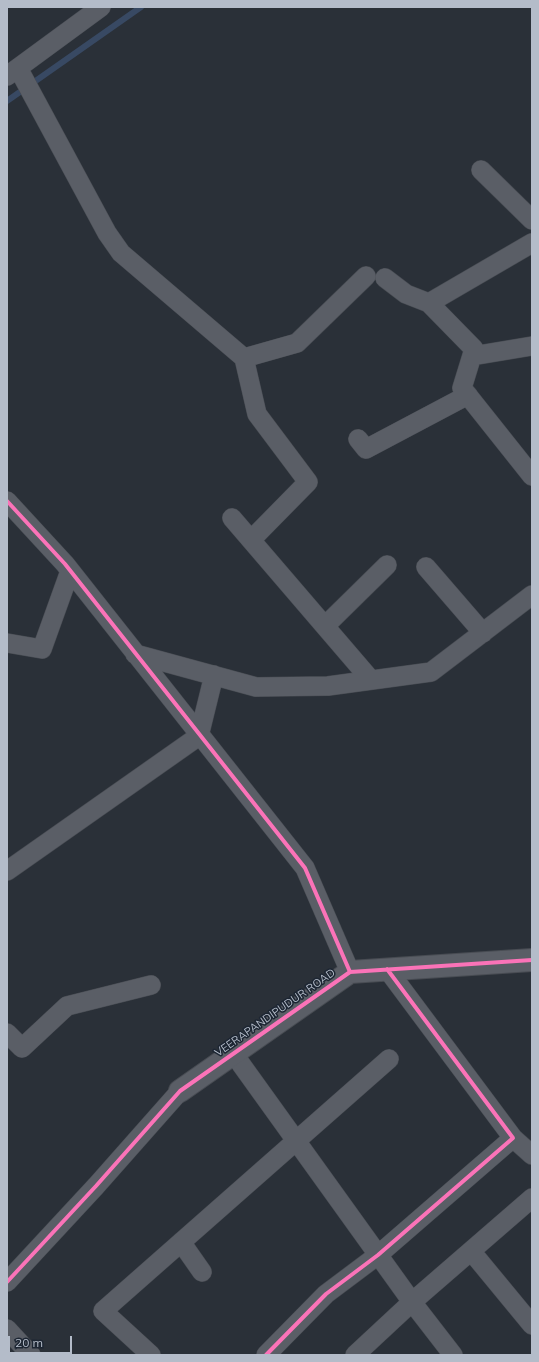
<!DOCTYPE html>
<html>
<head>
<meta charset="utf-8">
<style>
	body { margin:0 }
	#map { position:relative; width:539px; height:1362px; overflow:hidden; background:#2a3038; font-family:Mulish,sans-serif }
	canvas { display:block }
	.frame { position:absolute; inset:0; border:8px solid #b4bcc9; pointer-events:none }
	.scale { position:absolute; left:8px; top:1336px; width:64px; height:18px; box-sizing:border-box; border:2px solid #b4bcc9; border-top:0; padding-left:5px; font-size:12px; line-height:14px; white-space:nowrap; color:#b4bcc9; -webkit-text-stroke:3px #1d2633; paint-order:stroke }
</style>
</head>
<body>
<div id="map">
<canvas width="539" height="1362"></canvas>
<div class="frame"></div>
<div class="scale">20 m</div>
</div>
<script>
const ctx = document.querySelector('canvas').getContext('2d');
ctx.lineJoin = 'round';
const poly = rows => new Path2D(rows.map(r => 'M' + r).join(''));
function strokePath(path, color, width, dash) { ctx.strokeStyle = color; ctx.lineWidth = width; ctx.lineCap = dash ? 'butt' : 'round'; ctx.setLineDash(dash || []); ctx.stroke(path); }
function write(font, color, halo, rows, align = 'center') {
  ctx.font = font + ' Mulish,sans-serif'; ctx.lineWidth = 3; ctx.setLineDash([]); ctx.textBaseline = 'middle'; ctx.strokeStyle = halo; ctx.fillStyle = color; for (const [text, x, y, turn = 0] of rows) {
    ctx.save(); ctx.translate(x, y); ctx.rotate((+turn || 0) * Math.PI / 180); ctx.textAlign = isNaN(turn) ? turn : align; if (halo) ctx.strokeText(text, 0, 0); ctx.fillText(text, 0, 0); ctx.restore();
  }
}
strokePath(poly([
	[7,101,141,7]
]), '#384963', 6);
const minor = poly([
	[18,68,107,233,121,253,244,358],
	[7,76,101,7],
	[481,170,532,220],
	[385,278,406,294,429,303,474,349,462,388,532,476],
	[429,303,532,243],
	[472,356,532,346],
	[358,439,366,449,468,395],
	[7,501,65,564,305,868,350,972],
	[232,518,371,680],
	[251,540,308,482,257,414,244,358,297,343,366,276],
	[426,567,483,633],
	[325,626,387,565],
	[7,643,42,649,70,571],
	[135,654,256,687,328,686,431,672,532,595],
	[7,871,199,736,214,675],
	[7,1033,22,1048,67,1006,151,985],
	[233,1053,412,1302,453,1355],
	[513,1138,532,1155],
	[181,1242,202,1272],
	[471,1251,532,1325],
	[7,1282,96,1186,180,1091],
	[7,1329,31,1355],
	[151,1355,103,1311,389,1059],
	[266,1355,326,1294,378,1255,513,1138,387,969],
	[355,1355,412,1302,532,1198]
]);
const tertiary = poly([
	[180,1091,350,972,532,960]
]);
strokePath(minor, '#484c53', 20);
strokePath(tertiary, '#484c53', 24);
strokePath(minor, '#5a5e66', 19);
strokePath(tertiary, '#5a5e66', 22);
strokePath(poly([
	[7,501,65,564,305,868,350,972],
	[7,1282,96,1186,180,1091,350,972,532,960],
	[266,1355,326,1294,378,1255,513,1138,387,969]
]), '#fb73b8', 4);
write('11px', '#b4bcc9', '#1d2633', [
	["VEERAPANDIPUDUR ROAD",275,1013,-35]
]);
</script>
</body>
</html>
